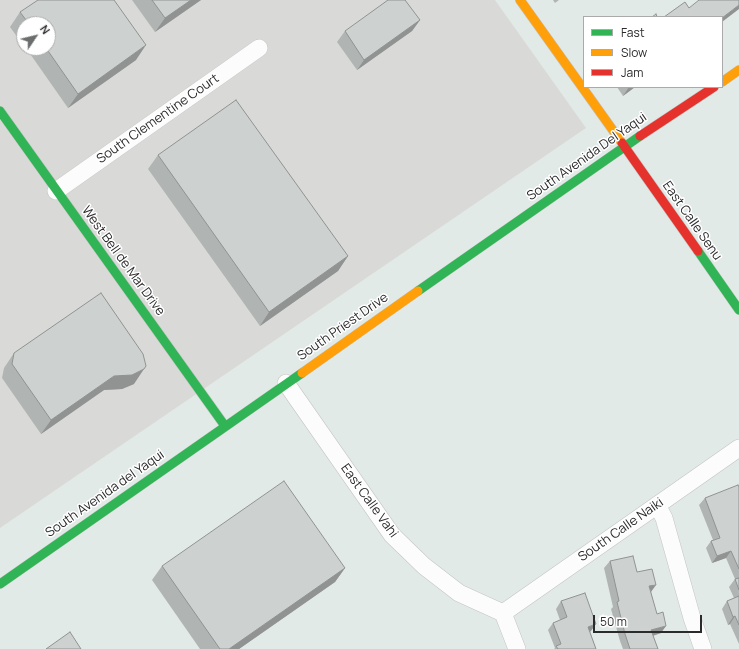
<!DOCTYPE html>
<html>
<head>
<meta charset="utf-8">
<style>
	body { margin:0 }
	#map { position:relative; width:739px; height:649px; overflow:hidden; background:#e2eae7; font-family:Manrope,sans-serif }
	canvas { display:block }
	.legend { position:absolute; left:583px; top:16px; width:140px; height:72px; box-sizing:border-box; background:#fff; border:1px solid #aaa; margin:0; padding:5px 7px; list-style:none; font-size:12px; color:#2b2b2b }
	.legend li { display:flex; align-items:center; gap:8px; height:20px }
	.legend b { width:20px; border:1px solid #aaa }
	.north { position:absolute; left:16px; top:16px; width:40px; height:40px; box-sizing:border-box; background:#fff; border:1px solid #aaa; border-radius:50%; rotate:55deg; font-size:11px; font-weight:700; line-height:16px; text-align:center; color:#2b2b2b }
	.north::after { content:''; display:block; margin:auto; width:14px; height:18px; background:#6b6e6d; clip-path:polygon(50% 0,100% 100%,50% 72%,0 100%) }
	.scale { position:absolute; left:593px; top:615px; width:109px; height:18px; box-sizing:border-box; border:2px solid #2b2b2b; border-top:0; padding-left:5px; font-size:12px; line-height:14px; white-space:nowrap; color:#2b2b2b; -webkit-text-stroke:3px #fff; paint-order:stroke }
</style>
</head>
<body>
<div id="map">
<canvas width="739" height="649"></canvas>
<ul class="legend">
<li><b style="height:5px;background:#30b455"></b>Fast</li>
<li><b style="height:5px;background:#ff9f0a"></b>Slow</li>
<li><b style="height:5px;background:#e5322d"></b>Jam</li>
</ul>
<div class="north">N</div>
<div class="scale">50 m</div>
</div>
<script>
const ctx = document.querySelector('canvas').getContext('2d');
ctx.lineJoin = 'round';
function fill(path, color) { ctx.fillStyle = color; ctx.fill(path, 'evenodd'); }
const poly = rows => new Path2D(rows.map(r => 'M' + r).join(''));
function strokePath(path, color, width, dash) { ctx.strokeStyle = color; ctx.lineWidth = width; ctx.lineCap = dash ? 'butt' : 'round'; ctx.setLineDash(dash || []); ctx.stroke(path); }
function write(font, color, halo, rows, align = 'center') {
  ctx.font = font + ' Manrope,sans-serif'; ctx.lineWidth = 3; ctx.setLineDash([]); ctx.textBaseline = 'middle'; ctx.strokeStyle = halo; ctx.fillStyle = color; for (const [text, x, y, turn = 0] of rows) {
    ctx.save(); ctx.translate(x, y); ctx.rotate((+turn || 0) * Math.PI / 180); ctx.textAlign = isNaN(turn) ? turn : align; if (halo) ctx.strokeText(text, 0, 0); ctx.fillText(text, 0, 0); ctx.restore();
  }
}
fill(poly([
	[0,0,495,0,586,128,0,528],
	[24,24,48,24,48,48,24,48]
]), '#d9dad7');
const street = poly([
	[56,191,259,48],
	[286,383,392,535,424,566,459,593,503,613,517,649],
	[657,505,664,518,692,618,703,649],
	[503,613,739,448]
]);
const fast = poly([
	[0,111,225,426],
	[698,251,739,310],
	[418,291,640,136],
	[0,584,302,373]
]);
const slow = poly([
	[520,0,622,143],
	[722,82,739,70],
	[302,373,418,291]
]);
const jam = poly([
	[640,136,714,87],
	[622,143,698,251]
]);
strokePath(street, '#c4c5c4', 18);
strokePath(fast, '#c4c5c4', 10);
strokePath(slow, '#c4c5c4', 10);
strokePath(jam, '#c4c5c4', 10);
strokePath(street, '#fbfcfb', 17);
strokePath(fast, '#30b455', 9);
strokePath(slow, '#ff9f0a', 9);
strokePath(jam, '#e5322d', 9);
fill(poly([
	[132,0,201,0,155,32],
	[553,0,559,0,555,3],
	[20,12,136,60,68,108,26,48,48,48,48,24,24,24,24,46,10,27],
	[420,20,412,31,357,70,337,42,345,31],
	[617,87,635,87,623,96],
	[158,155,348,256,338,271,260,326,148,169],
	[14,353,134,384,122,389,104,390,41,434,2,378,4,368],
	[739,487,739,644,730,624,728,625,722,609,727,601,734,598,729,587,735,579,726,558,712,563,706,548,711,541,713,540,699,505,705,498],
	[610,561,637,572,651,592,661,633,653,636,658,649,623,649,620,641,611,609,613,607,604,568],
	[162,566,345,568,335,582,239,649,200,649,152,580],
	[561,601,591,631,590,632,596,649,554,649,555,648,548,630,553,623,560,620,556,609]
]), '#b0b5b3');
fill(poly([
	[191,0,201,0,155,32,165,18],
	[739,5,739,9,722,22,722,18],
	[420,20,412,31,357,70,364,60],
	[146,45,136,60,68,108,78,94],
	[629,87,635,87,623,96],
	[348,256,338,271,260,326,269,312],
	[144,369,134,384,122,389,104,390,41,434,51,420,114,376],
	[731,551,726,558,712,563,717,556],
	[345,568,335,582,239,649,229,649],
	[656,585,651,592,649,586],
	[735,616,730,624,728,625,733,617],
	[596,624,591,631,583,634,588,627],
	[666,626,661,633,645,638,651,630]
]), '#909392');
const building = poly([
	[38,0,114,0,146,45,78,94,46,48,48,48,48,24,29,24,20,12,38,0],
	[152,0,191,0,165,18,152,0],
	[388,0,405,0,420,20,364,60,345,31,388,0],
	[699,0,739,0,739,5,722,18,722,17,664,17,685,2,689,8,699,0],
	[656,14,657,17,652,17,656,14],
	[236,100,348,256,269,312,158,155,236,100],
	[101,293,143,354,146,366,144,369,132,375,114,376,51,420,12,364,14,353,101,293],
	[284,481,345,568,229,649,220,649,162,566,284,481],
	[738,485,739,487,739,569,731,551,717,556,711,541,720,538,705,498,738,485],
	[633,556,637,572,652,569,656,585,649,586,657,614,663,612,666,626,651,630,658,649,630,649,625,634,617,602,619,601,610,561,633,556],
	[739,578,739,590,735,579,739,578],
	[585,593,596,624,588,627,596,649,558,649,556,646,561,644,553,623,567,617,561,601,585,593],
	[739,596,739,625,735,616,733,617,727,601,739,596],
	[70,632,81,649,46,649,70,632]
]);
fill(building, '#cdd2d0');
strokePath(building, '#909392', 1);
write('13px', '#2b2b2b', '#fff', [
	["South Clementine Court",158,119,-35],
	["South Avenida Del Yaqui",587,157,-35],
	["East Calle Senu",692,221,55],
	["West Bell de Mar Drive",123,261,54],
	["South Priest Drive",343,327,-35],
	["South Avenida del Yaqui",105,494,-35],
	["East Calle Vahi",369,501,54],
	["South Calle Naiki",621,530,-35]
]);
</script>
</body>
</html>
